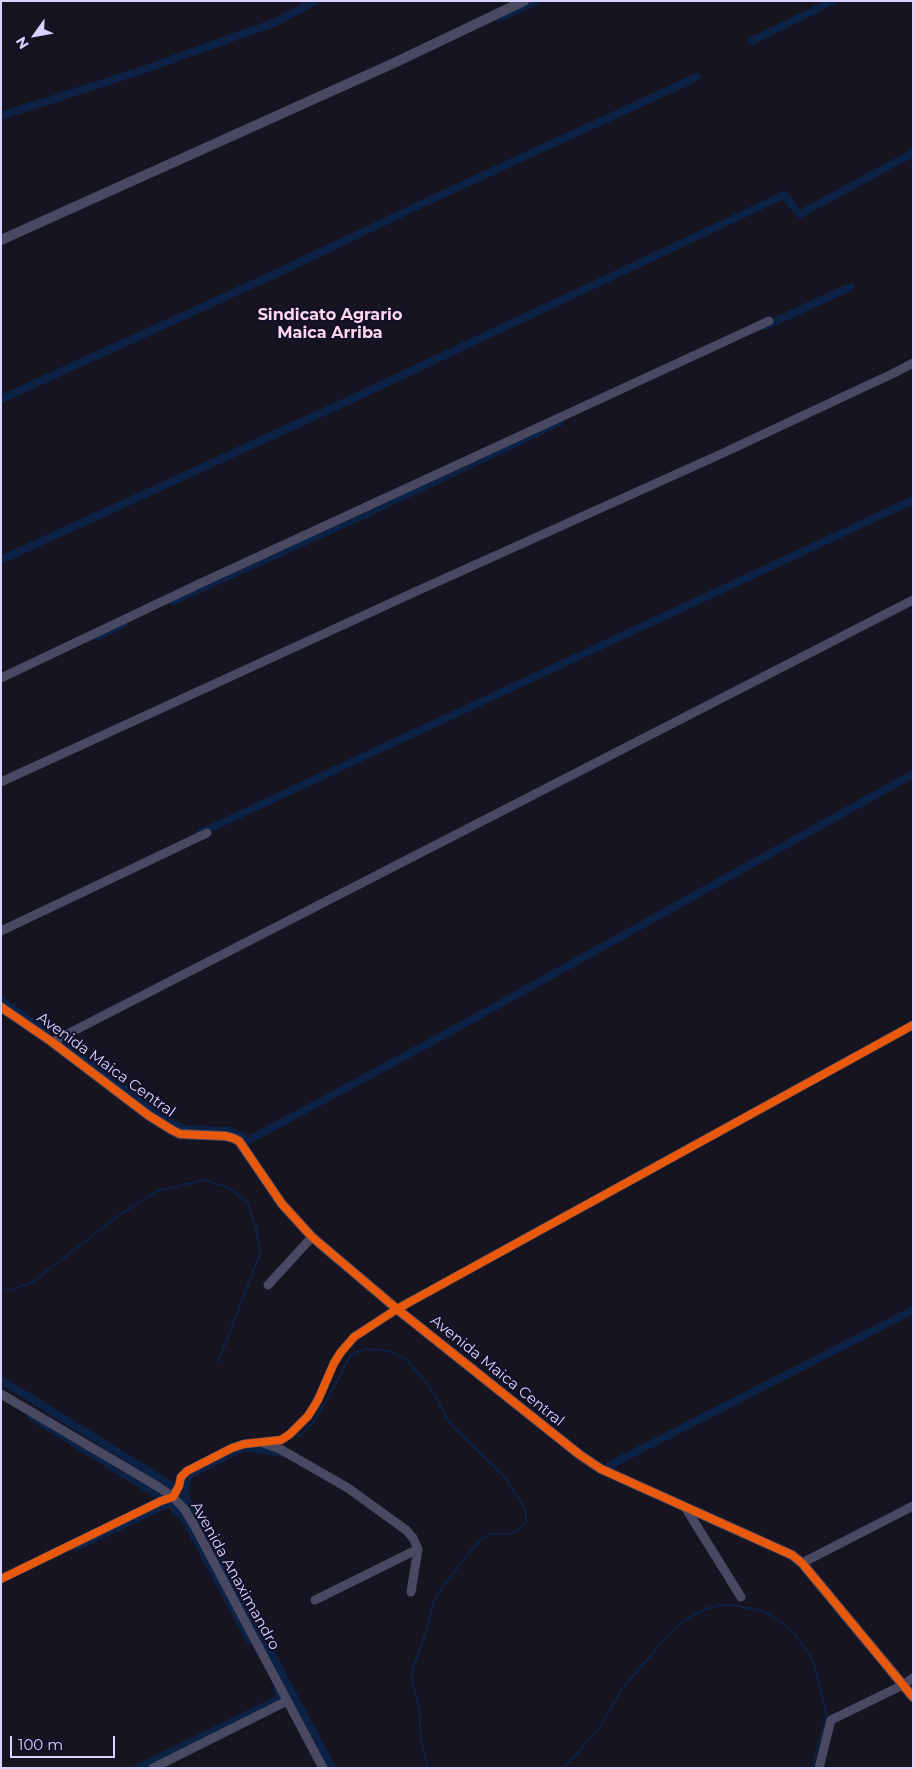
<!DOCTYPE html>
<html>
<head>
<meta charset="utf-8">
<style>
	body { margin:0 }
	#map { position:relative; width:914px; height:1769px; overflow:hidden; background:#161421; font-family:Montserrat,sans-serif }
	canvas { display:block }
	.frame { position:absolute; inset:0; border:2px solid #d9d4ff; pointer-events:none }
	.north { position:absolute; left:10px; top:10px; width:50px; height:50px; -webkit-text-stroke:4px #130f26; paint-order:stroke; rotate:238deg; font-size:14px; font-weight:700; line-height:20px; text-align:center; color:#d9d4ff }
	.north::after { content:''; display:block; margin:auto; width:18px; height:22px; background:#d9d4ff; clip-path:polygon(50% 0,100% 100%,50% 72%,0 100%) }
	.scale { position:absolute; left:10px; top:1736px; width:105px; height:22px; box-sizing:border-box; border:2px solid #d9d4ff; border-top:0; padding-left:6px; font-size:15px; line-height:18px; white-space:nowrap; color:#d9d4ff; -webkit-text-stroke:4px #130f26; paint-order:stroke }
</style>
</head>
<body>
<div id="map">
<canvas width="914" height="1769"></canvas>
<div class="frame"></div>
<div class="north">N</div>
<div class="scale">100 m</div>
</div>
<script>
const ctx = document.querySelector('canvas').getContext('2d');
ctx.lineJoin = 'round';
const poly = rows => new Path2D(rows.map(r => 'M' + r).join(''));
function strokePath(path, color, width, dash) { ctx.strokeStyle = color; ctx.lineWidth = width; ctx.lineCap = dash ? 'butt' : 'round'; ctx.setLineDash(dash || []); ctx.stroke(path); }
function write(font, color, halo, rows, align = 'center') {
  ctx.font = font + ' Montserrat,sans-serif'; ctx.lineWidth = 4.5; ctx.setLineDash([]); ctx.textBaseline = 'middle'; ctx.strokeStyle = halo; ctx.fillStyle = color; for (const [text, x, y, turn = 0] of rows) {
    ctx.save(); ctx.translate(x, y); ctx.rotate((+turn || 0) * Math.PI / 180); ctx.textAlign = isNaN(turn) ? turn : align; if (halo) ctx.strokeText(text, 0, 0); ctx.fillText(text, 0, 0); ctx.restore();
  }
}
strokePath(poly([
	[1,1289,12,1290,34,1281,118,1216,157,1191,204,1180,229,1188,247,1202,256,1227,260,1254,218,1362],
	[298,1437,314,1422,332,1391,348,1359,355,1353,366,1349,389,1351,406,1359,422,1377,436,1397,447,1419,455,1429,502,1474,519,1498,526,1511,526,1522,518,1530,508,1534,491,1534,482,1539,474,1547,445,1584,433,1602,427,1629,413,1668,412,1682,419,1705,421,1738,428,1768],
	[564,1768,601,1726,622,1689,668,1635,685,1620,706,1609,720,1605,734,1605,763,1611,778,1620,791,1630,809,1653,815,1668,826,1710,826,1719,812,1768]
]), '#0d2144', 2);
strokePath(poly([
	[499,18,536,1],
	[752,41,833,1],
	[1,116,137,72,276,22,315,1],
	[765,326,850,287],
	[1,399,273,275,417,206,697,77],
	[1,560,356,397,784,195,800,214,913,153],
	[173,601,361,516,560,422],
	[99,636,124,624],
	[200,833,913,500],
	[1,1000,46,1032],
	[68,1038,61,1042,168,1121,184,1129,229,1131,243,1136],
	[247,1141,433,1041,913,774],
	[1,1380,172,1486],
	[31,1416,160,1496],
	[280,1453,244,1447,189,1475,184,1495,203,1525,332,1768],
	[610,1465,913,1310],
	[169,1503,185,1519,250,1640],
	[76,1547,169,1503],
	[138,1768,281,1698,277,1690]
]), '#0d2144', 8);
strokePath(poly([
	[1,678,201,583,769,321],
	[1,782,417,591,721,454,894,373,913,363],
	[1,931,207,833],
	[52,1042,913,600],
	[268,1285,312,1237],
	[1,1394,157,1486,173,1497,185,1510,194,1525,323,1768],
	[263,1443,280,1449,348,1488,406,1530,413,1538,418,1549,411,1592],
	[685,1507,741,1597],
	[802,1563,913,1506],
	[1,1579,161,1501,173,1497,179,1486,181,1477,187,1471,232,1448,244,1444,281,1440,290,1434,308,1416,318,1400,334,1363,341,1352,354,1337,397,1309,913,1025],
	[315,1600,418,1549],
	[153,1768,287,1701],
	[819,1768,831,1720,903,1685,913,1678]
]), '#4a4962', 9);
strokePath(poly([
	[1,240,394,63,524,1],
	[1,1007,52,1042,148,1115,172,1130,180,1134,225,1136,233,1138,239,1141,282,1204,312,1237,397,1309,580,1455,601,1469,792,1555,802,1563,913,1697]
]), '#4a4962', 10);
strokePath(poly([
	[1,1007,52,1042,148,1115,172,1130,180,1134,225,1136,233,1138,239,1141,282,1204,312,1237,397,1309,580,1455,601,1469,792,1555,802,1563,913,1697],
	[1,1579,161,1501,173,1497,179,1486,181,1477,187,1471,232,1448,244,1444,281,1440,290,1434,308,1416,318,1400,334,1363,341,1352,354,1337,397,1309,913,1025]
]), '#e8590c', 8);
write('15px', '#d9d4ff', '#130f26', [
	["Avenida Maica Central",106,1065,36],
	["Avenida Maica Central",497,1371,39],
	["Avenida Anaximandro",235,1576,61]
]);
write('bold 16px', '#ffd6f0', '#130f26', [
	["Sindicato Agrario",330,315],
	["Maica Arriba",330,333]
]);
</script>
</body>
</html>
